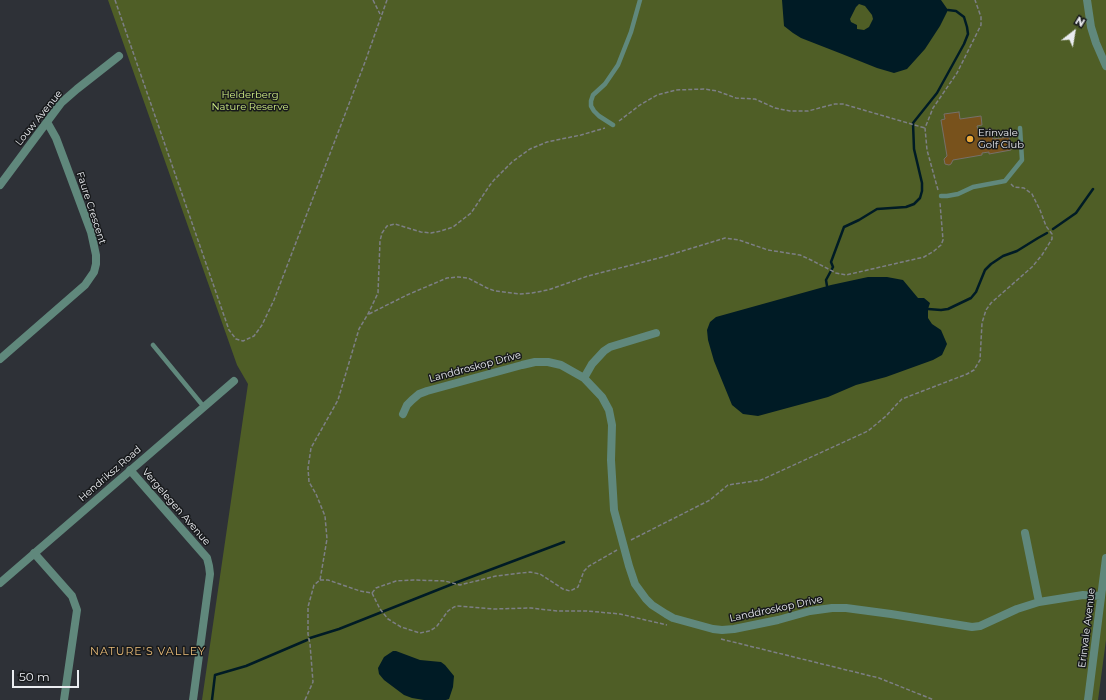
<!DOCTYPE html>
<html>
<head>
<meta charset="utf-8">
<style>
	body { margin:0 }
	#map { position:relative; width:1106px; height:700px; overflow:hidden; background:#2e3137; font-family:Montserrat,sans-serif }
	canvas { display:block }
	.north { position:absolute; left:1054px; top:12px; width:40px; height:40px; -webkit-text-stroke:3px #17191b; paint-order:stroke; rotate:31deg; font-size:11px; font-weight:700; line-height:16px; text-align:center; color:#eaecf0 }
	.north::after { content:''; display:block; margin:auto; width:14px; height:18px; background:#eaecf0; clip-path:polygon(50% 0,100% 100%,50% 72%,0 100%) }
	.scale { position:absolute; left:12px; top:670px; width:67px; height:18px; box-sizing:border-box; border:2px solid #eaecf0; border-top:0; padding-left:5px; font-size:12px; line-height:14px; white-space:nowrap; color:#eaecf0; -webkit-text-stroke:3px #17191b; paint-order:stroke }
</style>
</head>
<body>
<div id="map">
<canvas width="1106" height="700"></canvas>
<div class="north">N</div>
<div class="scale">50 m</div>
</div>
<script>
const ctx = document.querySelector('canvas').getContext('2d');
ctx.lineJoin = 'round';
function fill(path, color) { ctx.fillStyle = color; ctx.fill(path, 'evenodd'); }
const poly = rows => new Path2D(rows.map(r => 'M' + r).join(''));
function strokePath(path, color, width, dash) { ctx.strokeStyle = color; ctx.lineWidth = width; ctx.lineCap = dash ? 'butt' : 'round'; ctx.setLineDash(dash || []); ctx.stroke(path); }
function write(font, color, halo, rows, align = 'center') {
  ctx.font = font + ' Montserrat,sans-serif'; ctx.lineWidth = 3; ctx.setLineDash([]); ctx.textBaseline = 'middle'; ctx.strokeStyle = halo; ctx.fillStyle = color; for (const [text, x, y, turn = 0] of rows) {
    ctx.save(); ctx.translate(x, y); ctx.rotate((+turn || 0) * Math.PI / 180); ctx.textAlign = isNaN(turn) ? turn : align; if (halo) ctx.strokeText(text, 0, 0); ctx.fillText(text, 0, 0); ctx.restore();
  }
}
fill(poly([
	[108,0,1106,0,1106,640,1098,700,202,700,248,384,237,365]
]), '#4f5e26');
fill(poly([
	[782,0,941,0,948,10,940,26,925,49,907,69,894,73,877,68,842,54,801,38,793,33,784,26],
	[859,4,865,6,872,15,873,19,869,27,864,30,857,29,857,25,851,22,850,19,856,7],
	[868,277,887,277,903,280,918,298,924,298,930,303,928,309,928,318,932,324,941,330,947,344,942,355,933,360,886,377,856,385,828,397,758,416,743,414,732,405,714,361,708,340,707,330,710,322,716,317,831,285],
	[393,651,396,651,420,660,441,662,445,665,454,676,453,687,449,699,446,700,424,700,412,698,404,695,384,680,379,674,378,668,384,657]
]), '#001b25');
strokePath(poly([
	[1053,229,1076,213,1093,189],
	[827,286,826,280,833,267,831,262,844,227,859,220,877,209,906,207,914,204,920,198,922,191,922,183,914,149,913,123,937,93,964,44,968,34,967,27,964,17,956,11,948,10],
	[928,309,941,310,948,309,971,298,976,292,985,270,991,264,1003,256,1017,251,1038,238,1047,233],
	[310,638,339,629,455,583,564,542],
	[212,700,215,675,246,666,307,640]
]), '#001b25', 2.5);
const building = poly([
	[959,112,960,119,981,116,982,125,977,126,979,134,984,133,983,130,992,129,993,139,1009,137,1011,150,989,154,989,152,982,153,982,155,953,160,951,164,949,165,945,164,944,159,947,156,941,120,945,119,944,114,959,112]
]);
fill(building, '#78521c');
strokePath(building, '#76706a', 1);
strokePath(poly([
	[115,0,229,330,236,339,243,341,254,336,262,325,274,300,365,62,387,0],
	[373,0,380,14],
	[619,121,640,105,657,95,676,90,704,89,717,91,736,98,755,99,775,108,790,111,808,111,835,104,843,104,925,128],
	[993,133,1011,130],
	[938,190,927,150,925,128,933,108,957,73,981,25,981,17,975,0],
	[369,314,407,295,447,278,458,277,468,278,487,288,495,291,519,294,532,293,548,290,588,276,663,257,725,238,739,240,768,250,800,255,811,260,836,273,846,275,924,257,934,251,941,245,943,240,940,203],
	[631,540,710,500,728,485,761,480,868,431,886,416,897,404,902,399,967,374,974,370,980,360,982,323,986,310,991,303,1032,267,1042,255,1052,239,1052,234,1046,226,1040,210,1032,194,1024,188,1014,187,1011,184],
	[320,580,328,580,360,591,372,593,376,588,396,581,413,580,445,581,460,585,496,576,530,572,540,574,563,589,570,591,578,587,584,571,589,566,617,550],
	[372,593,380,609,388,619,401,627,420,633,429,631,433,629,437,626,448,611,454,607,457,606,494,609,531,608,557,611,587,611,620,614,667,625],
	[721,639,879,678,934,700],
	[305,700,313,682,310,644,308,634,308,607,314,585,320,580,327,539,325,516,316,494,309,482,308,468,311,448,338,400,359,329,368,314,378,293,380,241,382,233,387,226,395,224,421,232,431,233,441,231,453,227,471,213,490,185,494,180,512,162,530,149,547,142,581,135,605,128]
]), '#7d7f85', 1.5, [4, 2]);
strokePath(poly([
	[613,125,599,116,594,111,591,106,591,101,593,95,605,84,618,65,631,32,640,0],
	[941,196,947,196,958,194,973,187,1005,181,1022,160,1020,128],
	[153,345,204,407]
]), '#60887c', 4.5);
strokePath(poly([
	[1087,0,1091,27,1096,43,1106,66],
	[0,185,61,103,77,89,119,56],
	[0,359,85,285,94,272,96,264,96,255,91,232,65,162,56,138,47,122],
	[584,378,592,364,604,351,610,347,656,333],
	[403,414,407,405,412,400,419,394,427,391,522,365,535,362,548,362,561,365,584,378,602,397,609,410,612,425,611,460,614,510,629,566,635,584,646,599,652,605,666,614,673,618,713,629,722,630,734,629,778,620,810,611,832,608,846,608,891,614,972,627,980,626,1017,609,1039,602,1083,595,1101,596],
	[130,470,207,558,209,566,210,574,193,700],
	[1025,533,1039,602],
	[34,553,72,596,77,610,64,700],
	[0,583,234,381],
	[1088,700,1106,558]
]), '#60887c', 8);
for (const [x, y, r, color] of [
	[970,139,4,"#eca93a"]
]) { const dot = new Path2D(); dot.arc(x, y, r, 0, 2 * Math.PI); ctx.fillStyle = color; ctx.fill(dot); strokePath(dot, '#17191b', 1.5); }
write('10px', '#d1ef85', '#17191b', [
	["Helderberg",250,95],
	["Nature Reserve",250,107]
]);
write('10px', '#eaecf0', '#17191b', [
	["Louw Avenue",39,118,-51],
	["Faure Crescent",91,208,72],
	["Landdroskop Drive",475,367,-15],
	["Hendriksz Road",110,474,-41],
	["Vergelegen Avenue",176,507,49],
	["Landdroskop Drive",776,609,-12],
	["Erinvale Avenue",1087,628,-83]
]);
write('10px', '#eaecf0', '#17191b', [
	["Erinvale",978,133],
	["Golf Club",978,145]
], 'left');
ctx.letterSpacing = '1px';
write('11px', '#eabc79', '#17191b', [
	["NATURE'S VALLEY",148,652]
]);
ctx.letterSpacing = '0px';
</script>
</body>
</html>
